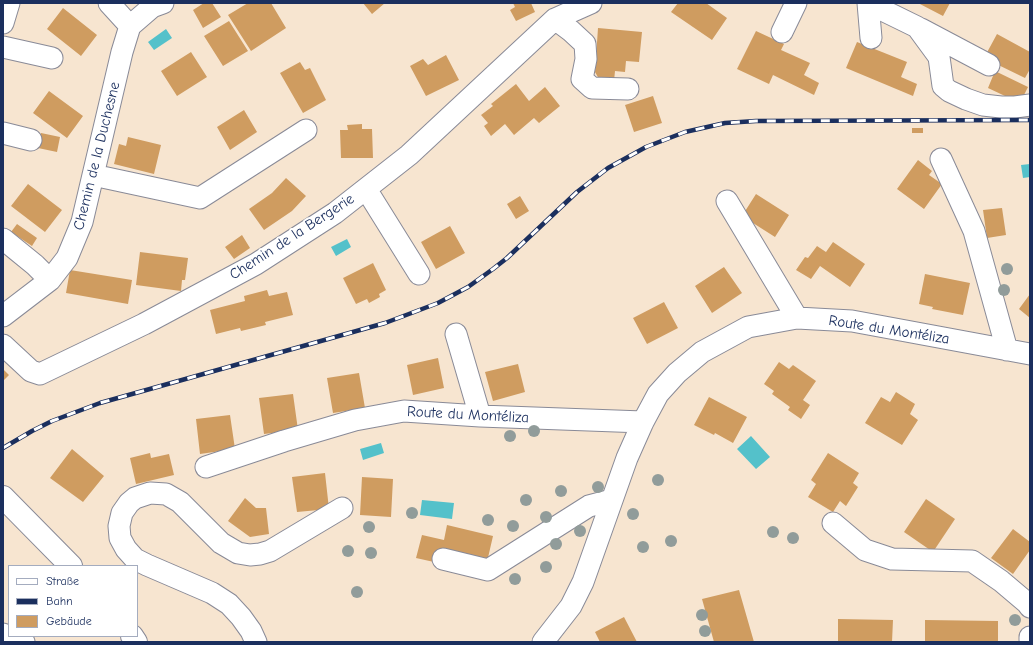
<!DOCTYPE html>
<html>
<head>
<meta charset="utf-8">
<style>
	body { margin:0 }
	#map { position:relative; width:1033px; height:645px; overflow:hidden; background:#f7e5d0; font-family:"Comic Neue",sans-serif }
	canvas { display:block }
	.frame { position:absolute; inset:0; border:4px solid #1b2f5e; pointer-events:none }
	.legend { position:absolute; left:8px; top:565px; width:130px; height:72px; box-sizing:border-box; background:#fff; border:1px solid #a4acbf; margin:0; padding:5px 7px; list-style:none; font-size:12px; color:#1b2f5e }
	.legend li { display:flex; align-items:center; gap:8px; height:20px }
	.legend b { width:20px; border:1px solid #a4acbf }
</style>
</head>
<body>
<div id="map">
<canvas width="1033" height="645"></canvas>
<div class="frame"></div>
<ul class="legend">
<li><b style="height:5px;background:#fff"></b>Straße</li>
<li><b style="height:5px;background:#1b2f5e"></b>Bahn</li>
<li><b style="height:11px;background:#cf9c60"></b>Gebäude</li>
</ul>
</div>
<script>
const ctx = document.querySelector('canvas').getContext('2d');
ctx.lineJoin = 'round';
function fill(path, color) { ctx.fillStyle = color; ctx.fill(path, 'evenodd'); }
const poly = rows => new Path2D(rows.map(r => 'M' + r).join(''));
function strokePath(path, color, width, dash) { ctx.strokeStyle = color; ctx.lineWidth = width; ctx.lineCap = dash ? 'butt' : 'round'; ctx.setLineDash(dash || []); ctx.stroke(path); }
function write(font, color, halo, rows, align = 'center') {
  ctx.font = font + ' "Comic Neue",sans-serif'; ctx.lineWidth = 4; ctx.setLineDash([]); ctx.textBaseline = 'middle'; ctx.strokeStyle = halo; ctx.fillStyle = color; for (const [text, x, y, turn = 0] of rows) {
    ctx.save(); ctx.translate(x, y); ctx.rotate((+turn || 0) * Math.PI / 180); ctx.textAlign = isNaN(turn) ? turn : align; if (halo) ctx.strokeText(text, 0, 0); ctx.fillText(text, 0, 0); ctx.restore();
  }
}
fill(poly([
	[166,29,172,38,154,50,148,42],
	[1030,164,1030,177,1023,178,1021,165],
	[347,239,351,247,336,256,331,247],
	[751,436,770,457,756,469,737,449],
	[381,443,384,453,363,460,360,449],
	[422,500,454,503,452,519,420,515]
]), '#54c1ca');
fill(poly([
	[204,3,212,3,221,17,203,28,193,10],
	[248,3,271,3,286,28,251,51,228,15],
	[363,3,385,3,372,14],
	[513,3,531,3,535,12,516,21,510,10,515,7],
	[678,3,706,3,727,18,712,40,671,12],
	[918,3,950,3,943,16],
	[63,8,97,35,81,56,47,29],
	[229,21,248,51,223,66,204,36],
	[598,28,642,32,639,62,626,61,625,72,615,71,614,81,599,79,595,72],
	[756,31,784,44,781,50,810,63,804,75,819,83,814,95,773,75,769,84,737,69],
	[997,34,1030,52,1030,69,1025,78,984,58],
	[857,42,907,62,901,77,917,84,913,96,846,68],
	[191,52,207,77,177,96,161,71],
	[446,55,459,80,426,96,410,66,423,59,428,65],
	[300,62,305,70,310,68,326,100,303,113,280,73],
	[995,71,1028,87,1020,103,988,88],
	[516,84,529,101,545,87,560,106,539,123,534,118,514,135,505,124,491,136,484,126,488,123,481,115,493,106,491,104],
	[49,91,83,116,67,138,33,113],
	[653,96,662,123,634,132,625,105],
	[244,110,257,132,230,150,217,127],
	[362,124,362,129,372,129,373,158,341,158,340,130,348,130,347,125],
	[912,128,923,128,923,133,912,133],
	[41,133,60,137,57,152,38,148],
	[128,137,161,145,154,174,114,164,119,144,126,146],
	[918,160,932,171,929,175,942,184,924,209,897,189],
	[286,178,306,196,292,211,264,230,249,209,272,193],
	[28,184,62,210,45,232,11,206],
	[756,194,789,215,775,237,742,216],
	[520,196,529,211,516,219,507,204],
	[1002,208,1006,235,987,238,983,210],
	[17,224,37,238,32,246,11,232],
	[450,226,465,253,436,269,421,242],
	[242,235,250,248,234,259,225,247],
	[833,242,865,264,850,287,820,266,811,279,796,270,805,257,808,258,817,246,826,252],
	[140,252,188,258,185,280,182,280,181,291,136,285],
	[373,263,386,290,379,294,380,297,369,303,367,299,356,304,343,278],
	[724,267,742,293,712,313,695,286],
	[70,270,132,280,128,304,66,293],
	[925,274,970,283,963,315,932,309,933,307,919,304],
	[267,290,269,296,287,292,293,315,265,322,266,325,241,331,240,328,216,334,210,310,245,301,244,296],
	[1030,294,1030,318,1019,309],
	[664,302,678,328,647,344,633,318],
	[438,358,444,388,413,395,407,365],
	[779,362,789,369,793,365,816,381,803,400,810,405,801,419,788,410,790,407,772,394,774,391,764,384],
	[518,364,525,392,493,401,485,372],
	[3,369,9,375,3,381],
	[359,373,365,408,333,413,327,378],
	[896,392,915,404,910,414,918,420,902,445,865,423,881,397,890,402],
	[293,394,298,430,264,434,259,398],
	[709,397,747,417,733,443,715,433,714,435,694,425],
	[230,415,235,449,200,454,196,419],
	[72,449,104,476,83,502,50,478],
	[150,453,151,458,169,454,174,475,136,484,130,458],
	[828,453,859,473,853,483,858,487,846,506,840,501,833,512,808,497,816,484,811,480],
	[325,473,329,509,297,512,292,477],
	[362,477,393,479,391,517,360,515],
	[245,498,256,508,266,508,269,534,250,537,228,521],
	[926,499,955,519,933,552,904,532],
	[447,525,493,536,487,562,436,551,434,562,416,558,422,535,444,540],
	[1013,529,1030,542,1030,550,1013,574,991,558],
	[739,590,754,642,714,642,702,599],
	[624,617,637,642,600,642,595,632],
	[838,619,893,620,892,642,838,642],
	[925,620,998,621,998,642,925,642]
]), '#cf9c60');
const minor = poly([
	[109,3,130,26],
	[868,3,917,27,939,57,943,86,949,91,966,99,983,105,1001,107,1015,107,1030,105],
	[868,3,871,38],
	[555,19,571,31,585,44,586,59,582,79,592,88,628,89],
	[3,23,9,3],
	[921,29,989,65],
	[782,32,796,3],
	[3,47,52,58],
	[3,133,31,140],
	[941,159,974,231,1007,350],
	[93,175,200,198,306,130],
	[366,189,419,274],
	[727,201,797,318],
	[3,239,35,265,50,280],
	[3,316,50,280,67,258,82,222,122,52,130,26,152,7,163,3],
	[456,334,480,416],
	[3,345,31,371,40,374,144,324,256,264,335,213,409,155,555,19,591,3],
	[206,467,284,441,355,420,404,411,480,416,643,422],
	[833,523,865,550,892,559,972,561,1001,581,1027,603,1030,607],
	[443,559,488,570,589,506,612,500],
	[3,634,24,642],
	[1030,637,1030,640],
	[256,642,251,631,241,617,229,604,212,593,147,565,135,559,126,549,120,538,119,526,122,513,129,503,135,498,150,493,166,494,180,502,221,543,238,553,250,555,260,554,270,551,342,508],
	[543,642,571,606,583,582,627,458,643,422,658,394,677,373,702,352,748,327,797,318,852,321,1030,354]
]);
const major = poly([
	[3,497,71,566],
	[132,636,136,642]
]);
strokePath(minor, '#898a97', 23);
strokePath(major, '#898a97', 24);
strokePath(minor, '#fff', 21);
strokePath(major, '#fff', 22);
const rail = poly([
	[3,448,32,431,52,421,100,403,385,323,438,303,468,287,493,269,507,258,577,192,608,168,646,147,685,132,725,123,756,121,1030,120]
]);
strokePath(rail, '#1b2f5e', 4.5);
strokePath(rail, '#fff', 3, [9]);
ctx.fillStyle = '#919c9a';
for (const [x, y] of [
	[1007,269],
	[1004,290],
	[534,431],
	[510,436],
	[658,480],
	[598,487],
	[561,491],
	[526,500],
	[412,513],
	[633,514],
	[546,517],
	[488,520],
	[513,526],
	[369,527],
	[580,531],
	[773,532],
	[793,538],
	[671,541],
	[556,544],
	[643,547],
	[348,551],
	[371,553],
	[546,567],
	[515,579],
	[357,592],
	[702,615],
	[1015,620],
	[705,631]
]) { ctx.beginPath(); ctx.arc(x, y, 6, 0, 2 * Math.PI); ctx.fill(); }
write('15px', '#1b2f5e', '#fff', [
	["Chemin de la Duchesne",97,156,-76],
	["Chemin de la Bergerie",292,237,-33],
	["Route du Montéliza",889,330,9],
	["Route du Montéliza",468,415,3]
]);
</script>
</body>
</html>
